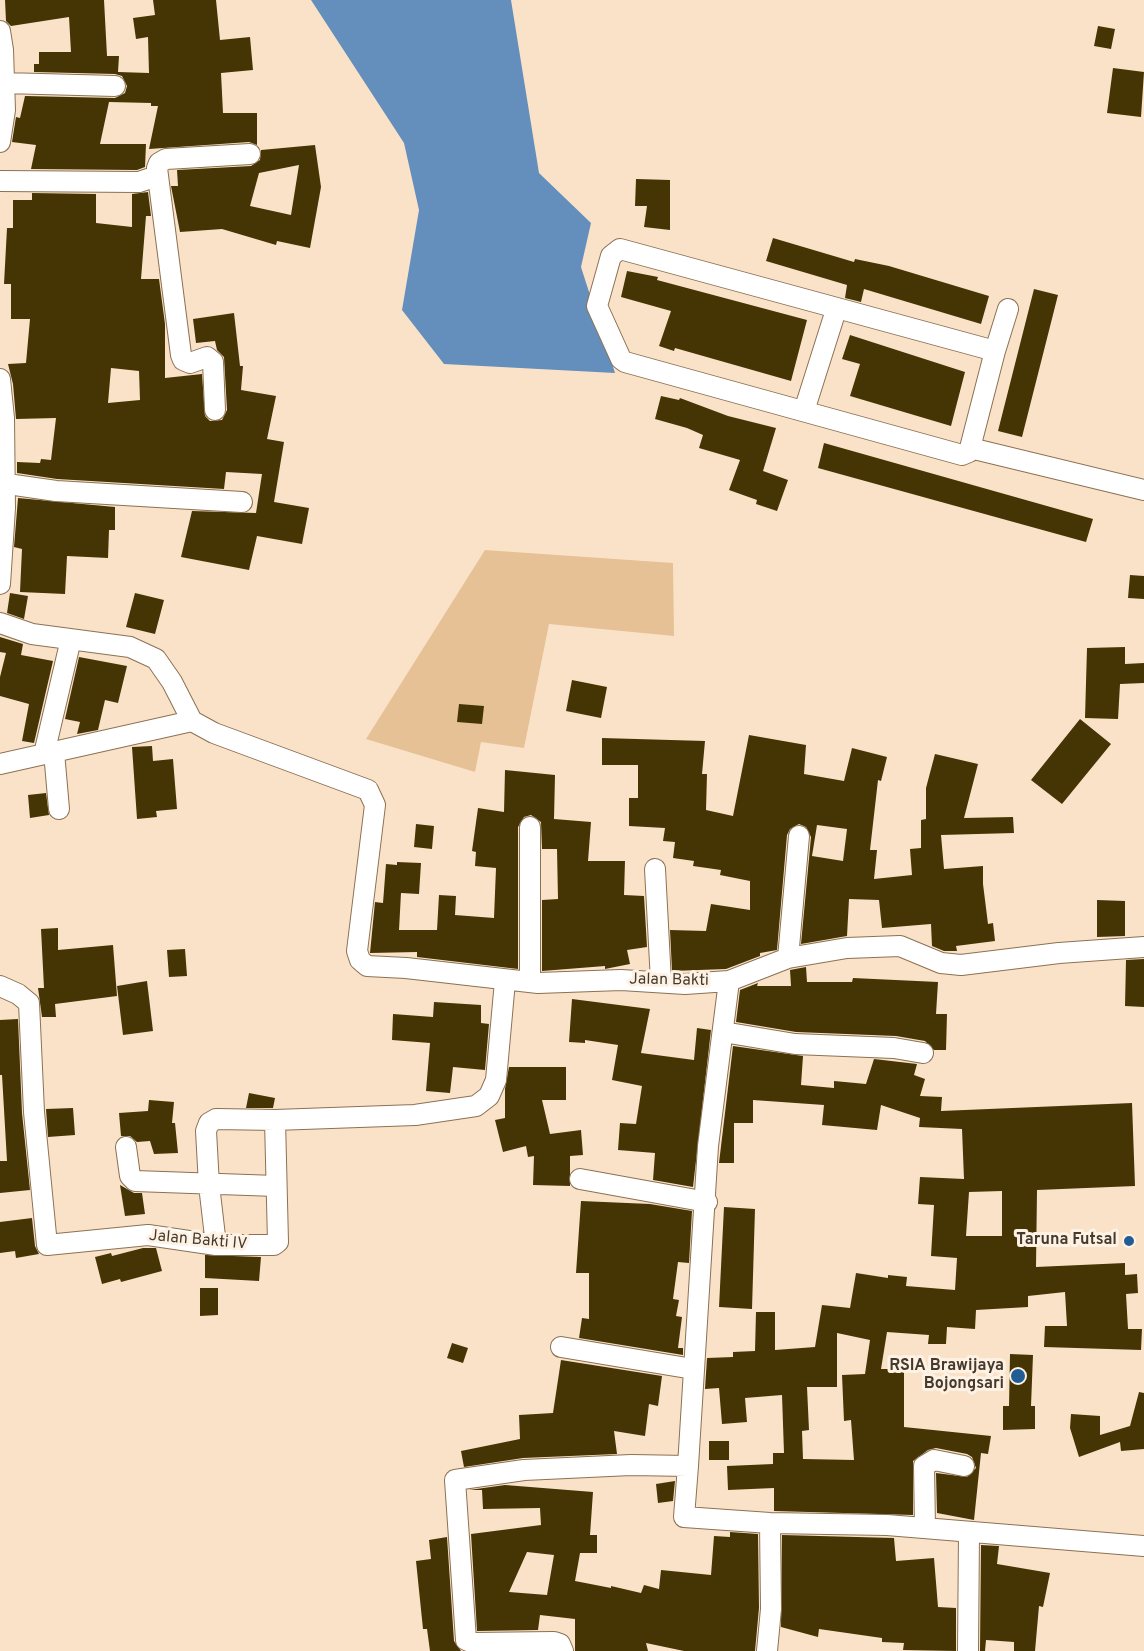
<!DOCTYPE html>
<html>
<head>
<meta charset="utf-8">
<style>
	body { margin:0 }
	canvas { display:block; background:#fae2c8 }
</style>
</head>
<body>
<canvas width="1144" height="1651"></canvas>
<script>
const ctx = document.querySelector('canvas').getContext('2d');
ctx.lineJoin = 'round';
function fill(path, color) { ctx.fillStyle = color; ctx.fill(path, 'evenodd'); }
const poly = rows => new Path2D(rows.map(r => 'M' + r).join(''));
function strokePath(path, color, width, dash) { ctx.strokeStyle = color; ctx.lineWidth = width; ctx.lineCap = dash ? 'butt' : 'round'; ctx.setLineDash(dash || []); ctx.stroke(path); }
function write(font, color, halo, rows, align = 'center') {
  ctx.font = font + ' Overpass,sans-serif'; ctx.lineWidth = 6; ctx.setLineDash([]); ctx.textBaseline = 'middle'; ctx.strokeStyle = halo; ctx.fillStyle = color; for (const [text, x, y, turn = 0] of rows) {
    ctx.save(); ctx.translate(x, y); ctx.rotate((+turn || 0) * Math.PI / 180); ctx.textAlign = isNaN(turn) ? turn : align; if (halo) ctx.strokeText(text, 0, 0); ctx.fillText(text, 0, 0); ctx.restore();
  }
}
fill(poly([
	[485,550,673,563,674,636,549,624,524,748,481,742,475,772,366,739]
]), '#e7c196');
fill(poly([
	[311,0,511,0,539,173,591,223,581,267,615,373,444,364,402,310,419,210,404,143]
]), '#648fbc');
fill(poly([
	[5,0,104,0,107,56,119,56,118,72,149,73,148,37,136,39,133,18,155,15,153,0,216,0,220,40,250,37,253,70,221,73,223,113,257,113,257,145,249,142,149,149,158,106,151,106,151,103,109,102,100,144,146,144,145,167,137,170,31,169,36,145,12,142,16,117,20,118,25,96,115,98,125,93,127,86,122,76,115,74,34,72,34,64,39,64,39,52,71,52,69,17,11,26,6,21],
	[1098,26,1115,29,1111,49,1094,46],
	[1113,68,1144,72,1141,117,1107,113],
	[315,145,321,187,310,248,277,241,276,245,222,229,180,232,171,186,178,186,177,170,251,166,260,160,261,150],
	[299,165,291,215,250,206,259,173],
	[636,179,670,180,670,230,644,227,647,206,635,206],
	[148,192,151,216,146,216,141,279,159,279,165,324,165,378,202,374,205,416,210,421,222,420,227,410,224,357,217,350,215,341,196,343,193,319,234,313,240,366,243,366,241,390,276,396,267,439,284,442,274,502,309,508,302,544,257,536,249,570,181,557,192,511,256,513,262,474,226,472,224,489,57,479,17,473,17,462,40,463,41,459,51,460,56,418,16,419,13,384,8,364,26,363,30,319,11,319,11,284,4,284,7,228,13,228,13,200,32,200,32,193,96,194,96,223,132,227,132,194],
	[111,368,139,371,140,400,108,403],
	[773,238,854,262,855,259,889,266,989,296,981,324,864,289,861,302,845,298,847,285,766,261],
	[627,271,658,277,657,280,807,320,791,381,675,348,674,351,659,346,671,311,621,297],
	[1034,289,1058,295,1022,437,998,431],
	[850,335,965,372,951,426,850,396,860,364,842,359],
	[661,396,679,400,680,398,728,416,776,428,763,471,788,480,777,511,756,504,757,500,729,490,740,460,699,448,703,435,687,428,655,419],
	[824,443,1093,519,1086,542,818,468],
	[18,498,115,507,115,530,109,530,108,558,67,556,65,594,20,592,22,549,14,547],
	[1130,575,1144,576,1144,599,1128,598],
	[10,593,28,596,24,619,7,613],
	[135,593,164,600,155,634,126,627],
	[0,637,23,644,21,655,53,661,34,743,22,741,29,704,0,696,0,677,6,653,0,652],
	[1125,647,1125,664,1144,663,1144,683,1120,684,1118,719,1085,718,1087,648],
	[79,657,127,666,118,703,105,700,98,730,77,734,80,722,65,719],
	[572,680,607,687,601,718,566,711],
	[459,704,484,706,482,724,457,722],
	[1080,719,1111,744,1062,804,1031,780],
	[749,735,806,745,804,774,844,781,852,748,887,757,881,781,878,780,870,850,877,850,874,879,912,875,910,849,921,848,921,820,926,819,926,788,935,754,978,764,964,818,1013,817,1014,833,941,835,944,869,983,866,983,884,988,924,993,923,995,941,956,946,957,951,944,951,932,946,931,924,882,928,879,900,849,899,847,936,801,944,811,837,806,827,799,824,790,829,787,835,777,950,760,953,760,956,726,969,672,971,670,930,706,931,711,904,750,910,750,881,720,875,721,870,693,866,694,861,673,858,675,842,663,841,665,828,629,826,629,798,638,798,638,765,602,765,602,738,705,741,702,774,707,774,706,810,733,816],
	[817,825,847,829,843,861,812,856],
	[152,746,153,761,173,759,177,809,156,811,157,817,137,819,132,747],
	[505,770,555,775,554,819,591,822,588,861,625,861,624,895,644,896,647,947,627,950,630,964,605,969,605,966,542,971,542,900,558,899,557,849,542,849,541,822,531,815,524,817,518,827,518,969,417,957,417,952,370,953,375,902,383,903,386,864,397,865,397,862,421,863,419,894,401,893,399,930,437,930,439,895,456,896,455,915,494,918,496,868,475,866,476,852,472,851,478,808,504,812],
	[46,793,49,815,30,818,28,795],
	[416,824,434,826,432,849,414,847],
	[1097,900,1125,901,1125,936,1097,937],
	[58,928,58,950,113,945,117,996,55,1004,56,1017,42,1017,38,988,44,988,41,929],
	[185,949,187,976,169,977,167,950],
	[1144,959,1144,1007,1125,1006,1126,960],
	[806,967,807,982,852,982,853,978,938,982,936,1014,947,1014,946,1050,934,1050,925,1041,896,1036,796,1032,736,1022,740,990,758,983,757,986,791,986,790,970],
	[147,981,153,1031,123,1035,117,986],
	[572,999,650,1009,641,1053,694,1060,697,1028,711,1030,693,1187,653,1180,655,1153,618,1150,620,1123,636,1124,642,1086,612,1080,618,1045,585,1040,585,1043,569,1042],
	[434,1002,481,1005,481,1023,489,1024,485,1070,453,1067,450,1093,426,1091,430,1043,392,1040,393,1014,433,1017],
	[18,1019,22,1113,30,1190,0,1193,0,1161,7,1161,2,1075,0,1075,0,1020],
	[733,1046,803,1056,801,1085,834,1088,834,1081,866,1084,874,1059,917,1064,914,1075,925,1079,920,1096,942,1097,941,1111,1132,1103,1135,1186,1037,1190,1036,1267,1125,1263,1125,1275,1137,1274,1138,1293,1126,1294,1128,1329,1142,1329,1141,1350,1044,1347,1045,1326,1067,1326,1065,1292,1028,1296,1028,1307,976,1310,975,1329,947,1327,946,1344,928,1344,929,1335,887,1332,881,1369,904,1369,904,1427,991,1436,988,1454,981,1453,974,1520,937,1513,936,1473,967,1477,976,1468,972,1457,967,1454,936,1448,928,1450,913,1461,913,1515,774,1511,774,1488,728,1490,727,1466,773,1464,773,1453,784,1453,782,1395,745,1398,747,1422,722,1424,719,1388,705,1389,707,1358,733,1357,733,1352,755,1351,756,1312,775,1312,775,1350,815,1347,822,1305,850,1308,856,1273,888,1278,888,1275,907,1277,906,1286,955,1290,957,1258,931,1256,934,1205,918,1204,920,1177,964,1179,962,1129,919,1127,920,1118,881,1105,877,1130,822,1125,824,1105,753,1100,753,1123,734,1123,734,1163,719,1163],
	[1002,1191,1002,1236,966,1236,969,1192],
	[837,1333,870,1340,865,1374,842,1375,844,1421,851,1420,854,1460,803,1459,802,1431,809,1430,807,1387,837,1387],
	[509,1067,566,1067,566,1100,542,1100,550,1134,581,1130,583,1155,570,1156,570,1186,533,1185,534,1156,528,1157,526,1146,503,1152,495,1120,505,1118,505,1089],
	[249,1093,275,1098,273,1108,246,1108],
	[149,1100,174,1102,172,1123,175,1123,178,1153,154,1154,150,1141,137,1142,130,1136,121,1136,119,1113,148,1111],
	[73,1108,75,1135,48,1137,46,1109],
	[120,1185,134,1193,142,1193,145,1214,125,1216],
	[581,1201,650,1204,692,1211,689,1263,678,1262,673,1299,679,1300,676,1316,682,1317,678,1348,683,1348,683,1355,579,1338,582,1318,589,1319,589,1273,576,1273],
	[724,1207,755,1209,752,1309,719,1307],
	[32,1218,35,1246,39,1254,16,1258,15,1251,0,1253,0,1222],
	[143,1248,156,1248,162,1271,121,1282,120,1279,102,1284,95,1257,111,1253,112,1256],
	[205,1255,261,1257,259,1281,205,1278],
	[200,1288,218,1288,218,1315,200,1316],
	[452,1343,468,1348,463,1363,447,1358],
	[1010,1354,1033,1355,1031,1406,1035,1406,1035,1429,1003,1430,1003,1406,1009,1406],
	[561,1360,662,1376,658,1406,649,1404,645,1436,614,1431,617,1454,523,1458,464,1467,461,1451,520,1439,519,1415,553,1413],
	[1139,1392,1144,1393,1144,1449,1121,1451,1120,1442,1079,1457,1070,1428,1071,1414,1100,1416,1100,1435,1130,1426],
	[709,1441,729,1441,729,1460,709,1460],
	[675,1481,673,1501,658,1503,656,1484],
	[505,1485,593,1492,590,1535,597,1535,597,1553,580,1553,575,1581,611,1588,611,1586,641,1593,644,1585,659,1589,661,1570,711,1575,714,1536,730,1537,730,1532,758,1534,759,1608,755,1651,684,1651,646,1643,648,1651,575,1651,575,1619,540,1615,538,1630,477,1631,471,1534,541,1525,540,1508,483,1509,482,1490,469,1490],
	[527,1552,554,1555,547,1595,509,1592],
	[782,1535,894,1538,896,1561,934,1558,938,1607,956,1608,956,1651,903,1650,904,1643,882,1642,882,1638,819,1629,818,1637,781,1627],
	[447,1537,454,1641,461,1651,430,1651,427,1629,423,1629,416,1561,431,1559,429,1540],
	[981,1545,999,1546,997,1564,1050,1573,1043,1607,1039,1606,1035,1651,1014,1651,1014,1642,986,1640,985,1651,980,1651]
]), '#453504');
const street = poly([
	[0,31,3,50,5,110,0,142],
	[4,83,115,86],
	[0,181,139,182,157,176],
	[995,351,1008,309],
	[0,379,4,418,5,508,0,584],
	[215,410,213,362,207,357,190,363,183,360,181,355,157,168,159,163,166,159,250,154],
	[804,411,836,310],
	[970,448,995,351,620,249,611,256,597,306,621,359,625,362,962,455,969,452,970,448,1144,490],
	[0,483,56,491,242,502],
	[0,623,32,634,130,647,156,659,172,682,192,721,214,733,368,790,375,805,357,951,360,960,367,966,406,968,538,983,621,980,685,984,729,981,788,958,847,948,900,946,941,963,961,965,1059,953,1144,947],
	[54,752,59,809],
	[44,754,71,639],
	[0,764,192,721],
	[530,827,530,982],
	[655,869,661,982],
	[788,958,799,836],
	[0,986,18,994,29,1003,34,1112,47,1245,148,1235,216,1245,274,1245,278,1242,275,1120,415,1115,476,1106,489,1096,496,1080,505,981],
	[723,1032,795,1044,894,1048,923,1053],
	[126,1147,130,1176,135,1181,276,1186],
	[580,1179,707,1202],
	[216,1245,209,1185,206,1131,209,1123,216,1119,275,1120],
	[561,1347,693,1369],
	[688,1466,684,1517,770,1523,887,1525,1144,1546],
	[925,1528,924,1466,934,1460,964,1466],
	[563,1651,560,1644,554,1642,473,1643,466,1640,455,1480,524,1470,631,1465,688,1466,708,1146,729,981],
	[767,1651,771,1609,770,1523],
	[968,1651,969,1533]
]);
strokePath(street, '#8c7153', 22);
strokePath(street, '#fff', 20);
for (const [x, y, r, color] of [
	[1129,1241,6,"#215d94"],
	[1018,1376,8,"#215d94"]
]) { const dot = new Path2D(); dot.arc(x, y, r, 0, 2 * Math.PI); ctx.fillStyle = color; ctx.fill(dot); strokePath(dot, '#fef2e5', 2); }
write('16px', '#463a2d', '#fef2e5', [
	["Jalan Bakti",669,981,1],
	["Jalan Bakti IV",198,1241,5]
]);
write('bold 16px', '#463a2d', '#fef2e5', [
	["Taruna Futsal",1117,1241],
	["RSIA Brawijaya",1004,1367],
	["Bojongsari",1004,1385]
], 'right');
</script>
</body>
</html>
